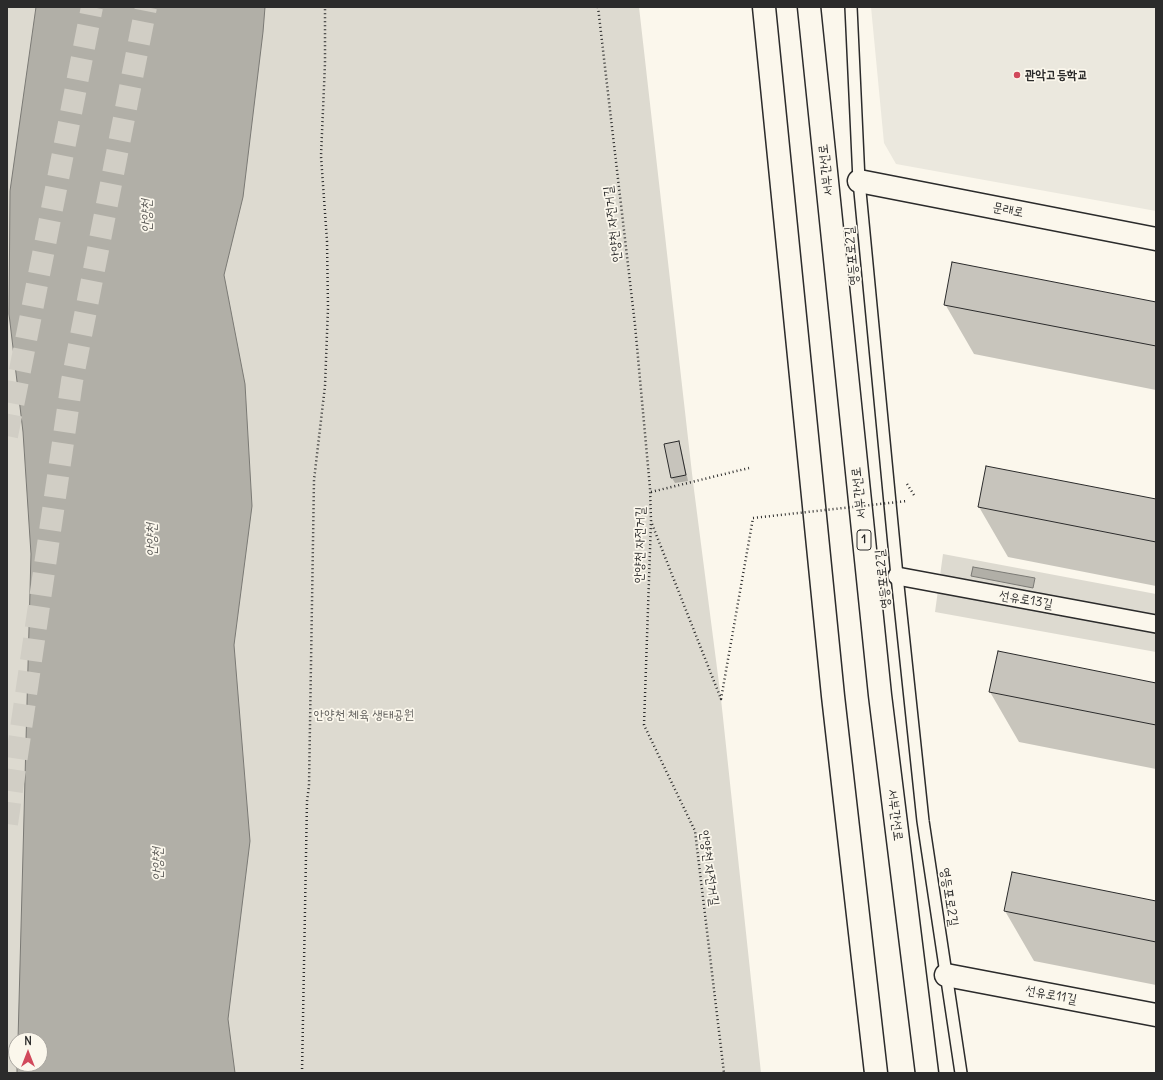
<!DOCTYPE html>
<html>
<head>
<meta charset="utf-8">
<style>
	body { margin:0 }
	#map { position:relative; width:1163px; height:1080px; overflow:hidden; background:#fbf7ec; font-family:Delius,sans-serif }
	canvas { display:block }
	.frame { position:absolute; inset:0; border:8px solid #2b2b2b; pointer-events:none }
	.north { position:absolute; left:8px; top:1032px; width:40px; height:40px; box-sizing:border-box; background:#fbf7ec; border:1px solid #a8a59f; border-radius:50%; rotate:0deg; font-size:11px; font-weight:700; line-height:16px; text-align:center; color:#2b2b2b }
	.north::after { content:''; display:block; margin:auto; width:14px; height:18px; background:#d1495b; clip-path:polygon(50% 0,100% 100%,50% 72%,0 100%) }
</style>
</head>
<body>
<div id="map">
<canvas width="1163" height="1080"></canvas>
<div class="frame"></div>
<div class="north">N</div>
</div>
<script>
const ctx = document.querySelector('canvas').getContext('2d');
ctx.lineJoin = 'round';
function fill(path, color) { ctx.fillStyle = color; ctx.fill(path, 'evenodd'); }
const poly = rows => new Path2D(rows.map(r => 'M' + r).join(''));
function strokePath(path, color, width, dash) { ctx.strokeStyle = color; ctx.lineWidth = width; ctx.lineCap = dash ? 'butt' : 'round'; ctx.setLineDash(dash || []); ctx.stroke(path); }
function write(font, color, halo, rows, align = 'center') {
  ctx.font = font + ' Delius,"Poor Story",sans-serif'; ctx.lineWidth = 3.5; ctx.setLineDash([]); ctx.textBaseline = 'middle'; ctx.strokeStyle = halo; ctx.fillStyle = color; for (const [text, x, y, turn = 0] of rows) {
    ctx.save(); ctx.translate(x, y); ctx.rotate((+turn || 0) * Math.PI / 180); ctx.textAlign = isNaN(turn) ? turn : align; if (halo) ctx.strokeText(text, 0, 0); ctx.fillText(text, 0, 0); ctx.restore();
  }
}
fill(poly([
	[871,7,1156,7,1156,211,896,164,884,143]
]), '#ebe8de');
fill(poly([
	[7,7,639,7,693,482,721,699,761,1073,7,1073],
	[16,1040,40,1040,40,1064,16,1064],
	[943,554,1156,594,1156,652,935,612]
]), '#dddad0');
const water = poly([
	[36,7,265,7,263,32,243,197,224,275,245,384,252,506,234,645,250,841,228,1019,235,1073,17,1073,17,1064,40,1064,40,1040,18,1040,31,554,23,432,9,314,10,191,36,7],
	[973,567,1035,578,1033,588,971,576,973,567]
]);
fill(water, '#b1afa7');
strokePath(water, '#7b7a75', 1);
fill(poly([
	[1156,303,1156,390,974,354,945,304],
	[678,442,681,448,688,481,675,483,672,478,665,445],
	[1156,500,1156,586,1008,557,979,507],
	[1156,684,1156,769,1019,742,990,692],
	[1156,902,1156,985,1034,961,1005,911]
]), '#0003');
const building = poly([
	[952,262,1156,302,1156,346,944,305,952,262],
	[679,441,686,475,671,478,664,444,679,441],
	[986,466,1156,499,1156,542,978,507,986,466],
	[998,651,1156,683,1156,725,989,692,998,651],
	[1012,872,1156,901,1156,942,1004,911,1012,872]
]);
fill(building, '#c7c4bc');
strokePath(building, '#2b2b2b', 1);
strokePath(poly([
	[7,436,92,7],
	[7,824,72,381,146,7]
]), '#d1cec5', 22, [22, 11]);
const service = poly([
	[851,7,859,181,897,576,923,821,961,1073]
]);
const pedestrian = poly([
	[897,576,1156,624]
]);
const minor = poly([
	[946,975,1156,1015]
]);
const tertiary = poly([
	[859,181,1156,239]
]);
const primary = poly([
	[764,7,833,696,876,1073],
	[809,7,880,695,927,1073]
]);
strokePath(service, '#2b2b2b', 14);
strokePath(pedestrian, '#2b2b2b', 20);
strokePath(minor, '#2b2b2b', 25);
strokePath(tertiary, '#2b2b2b', 25);
strokePath(primary, '#2b2b2b', 25);
strokePath(poly([
	[598,7,635,325,650,488,651,521,644,725,695,831,724,1073],
	[907,484,914,495],
	[651,492,749,468],
	[652,524,721,699,753,518],
	[302,1073,307,801,309,786,314,480,325,386,328,308,327,241,321,156,325,63,325,7]
]), '#2b2b2b', 2.5, [1, 3]);
strokePath(service, '#fbf7ec', 11);
strokePath(pedestrian, '#fbf7ec', 17);
strokePath(minor, '#fbf7ec', 22);
strokePath(tertiary, '#fbf7ec', 22);
strokePath(primary, '#fbf7ec', 22);
strokePath(poly([
	[753,518,907,501]
]), '#2b2b2b', 2.5, [1, 3]);
for (const [x, y, r, color] of [
	[1017,75,4,"#d1495b"]
]) { const dot = new Path2D(); dot.arc(x, y, r, 0, 2 * Math.PI); ctx.fillStyle = color; ctx.fill(dot); strokePath(dot, '#fbf7ec', 1.5); }
for (const [x, y, w] of [
	[864,540,14]
]) { const box = new Path2D(); box.roundRect(x - w / 2, y - 10, w, 20, 3); ctx.fillStyle = '#fbf7ec'; ctx.fill(box); strokePath(box, '#2b2b2b', 1); }
write('bold 12px', '#2b2b2b', null, [
	["1",864,540]
]);
write('bold 13px', '#2b2b2b', '#fbf7ec', [
	["관악고등학교",1025,75]
], 'left');
write('13px', '#2b2b2b', '#fbf7ec', [
	["서부간선로",826,170,-96],
	["문래로",1008,210,11],
	["안양천 자전거길",613,224,-97],
	["영등포로2길",852,256,-95],
	["서부간선로",859,493,-96],
	["안양천 자전거길",640,545,-89],
	["영등포로2길",883,579,-96],
	["선유로13길",1026,600,10],
	["서부간선로",895,815,83],
	["안양천 자전거길",709,868,82],
	["영등포로2길",949,897,81],
	["선유로11길",1051,995,11]
]);
write('13px', '#585754', '#fbf7ec', [
	["안양천 체육 생태공원",364,715]
]);
write('italic 14px', '#5a5956', '#fbf7ec', [
	["안양천",147,216,-91],
	["안양천",152,540,-91],
	["안양천",158,864,-91]
]);
</script>
</body>
</html>
